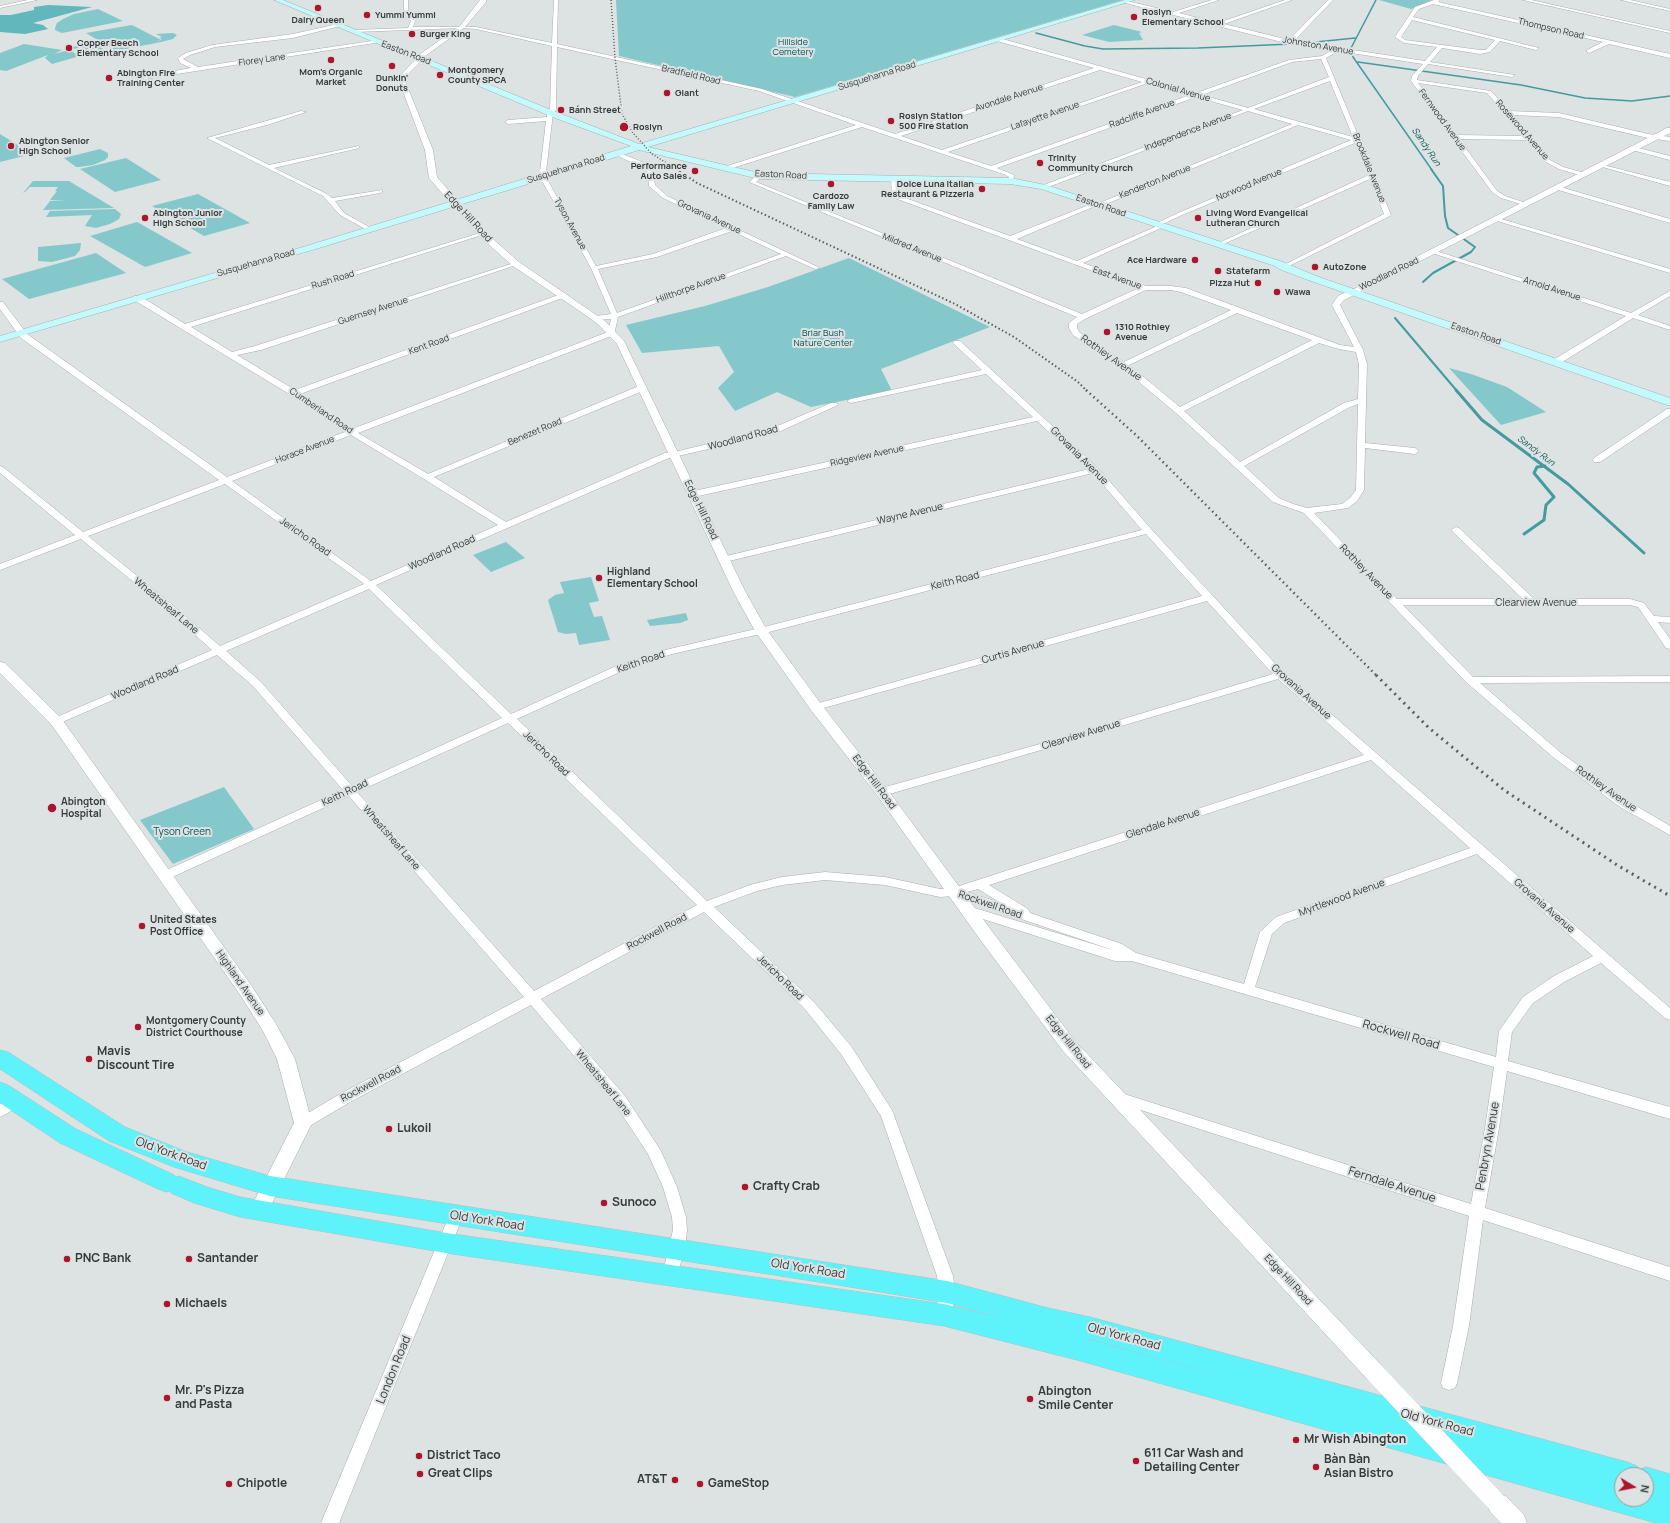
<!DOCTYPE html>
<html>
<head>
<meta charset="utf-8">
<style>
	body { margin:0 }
	#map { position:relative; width:1670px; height:1523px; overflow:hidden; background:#dde2e2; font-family:Manrope,sans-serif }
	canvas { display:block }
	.north { position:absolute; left:1614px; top:1467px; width:40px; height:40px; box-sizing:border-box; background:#dde2e2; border:1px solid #9b9f9f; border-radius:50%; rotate:100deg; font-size:11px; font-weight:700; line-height:16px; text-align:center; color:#383a3a }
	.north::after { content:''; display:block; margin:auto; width:14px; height:18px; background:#ab152d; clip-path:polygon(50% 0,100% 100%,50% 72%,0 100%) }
</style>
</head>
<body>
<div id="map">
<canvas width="1670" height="1523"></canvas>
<div class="north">N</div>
</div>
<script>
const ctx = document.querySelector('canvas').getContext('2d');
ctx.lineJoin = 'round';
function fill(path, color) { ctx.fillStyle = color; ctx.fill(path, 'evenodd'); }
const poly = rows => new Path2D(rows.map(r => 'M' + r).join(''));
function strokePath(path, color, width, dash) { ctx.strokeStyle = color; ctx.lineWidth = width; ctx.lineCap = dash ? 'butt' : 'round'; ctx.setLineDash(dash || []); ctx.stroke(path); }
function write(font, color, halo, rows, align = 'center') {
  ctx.font = font + ' Manrope,sans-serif'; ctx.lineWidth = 4; ctx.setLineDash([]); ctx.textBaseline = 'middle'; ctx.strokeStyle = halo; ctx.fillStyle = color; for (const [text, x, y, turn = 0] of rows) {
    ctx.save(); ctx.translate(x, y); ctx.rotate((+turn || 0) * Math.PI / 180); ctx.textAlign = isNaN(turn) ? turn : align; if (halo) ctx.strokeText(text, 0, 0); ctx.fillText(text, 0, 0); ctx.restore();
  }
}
fill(poly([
	[616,0,1123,0,795,97,619,56],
	[1379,0,1432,0,1411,9],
	[98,9,123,21,62,33,55,30,55,28,57,23,63,19,74,14],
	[132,25,161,40,155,42,162,39,159,38,162,37,156,34,173,33,177,35,173,39,161,42,116,51,86,33],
	[1114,25,1142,32,1139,33,1143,40,1109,42,1082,35],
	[24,44,62,50,54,54,69,50,80,56,52,64,45,58,48,55,6,71,0,70,0,53],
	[92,44,97,45,103,49,110,51,64,48],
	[0,134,32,154,0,162],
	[100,149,108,153,108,157,105,160,93,165,79,167,76,167,64,158],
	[126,158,161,180,115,192,80,169],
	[33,181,69,181,114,208,43,210,50,201,66,200,50,200,57,191,60,191,55,191,58,187,30,187,25,192,23,193],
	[198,194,250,223,204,236,152,206],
	[115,209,121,214,119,219,110,224,96,228,85,226,92,215,46,217,50,211],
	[137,222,192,253,145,267,90,236],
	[81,243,80,250,75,256,52,262,38,261,38,247],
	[96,253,126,273,29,299,2,279],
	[849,258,990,327,881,369,892,391,811,407,777,392,735,411,718,388,734,372,719,346,642,353,626,325,705,306,768,287],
	[1449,368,1471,374,1507,387,1546,412,1501,425],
	[506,542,525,558,491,572,473,555],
	[591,577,599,601,589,603,594,617,602,616,610,640,579,645,576,633,566,634,558,632,548,600,555,595,564,593,560,582],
	[686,613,688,620,680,623,650,626,647,620],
	[224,787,254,829,173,864,140,820]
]), '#84c8cc');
fill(poly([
	[48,5,92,7,33,23,43,25,48,29,25,34,0,32,0,15,11,15,34,10,34,7]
]), '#62b7bc');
strokePath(poly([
	[1376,0,1350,50,1353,57,1432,170],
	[1036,33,1085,46,1103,49,1198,48,1292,44],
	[1306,43,1355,38],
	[1358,62,1521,85,1585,98,1632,101,1670,96]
]), '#449b9f', 1.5);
strokePath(poly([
	[1423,282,1433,273,1471,252,1475,247,1448,228,1445,216,1443,186,1431,169],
	[1395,318,1457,391]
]), '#449b9f', 2);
strokePath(poly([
	[1456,390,1482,420,1568,484,1644,553],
	[1524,534,1544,520,1546,505,1554,497,1534,473,1537,467,1545,466]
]), '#449b9f', 3);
const minor = poly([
	[28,0,37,0,0,8,0,6,28,0],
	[404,0,408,0,408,10,415,21,413,27,476,27,552,43,554,0,558,0,557,44,762,89,895,134,1094,68,997,41,997,39,999,38,1196,93,1289,60,1322,56,1332,50,1290,44,1125,3,1127,1,1173,12,1212,0,1219,0,1179,13,1218,23,1285,0,1292,0,1224,24,1289,40,1328,0,1333,0,1294,41,1425,61,1437,47,1404,43,1395,37,1415,7,1434,0,1440,0,1438,2,1670,54,1670,58,1609,44,1589,53,1587,52,1587,50,1603,42,1433,4,1419,9,1413,17,1539,48,1536,50,1500,41,1490,52,1480,54,1442,48,1430,62,1515,75,1512,77,1428,64,1418,76,1417,80,1491,91,1509,111,1559,113,1648,134,1670,137,1670,141,1648,138,1559,117,1512,115,1550,160,1563,167,1585,173,1585,175,1583,176,1559,169,1546,162,1527,140,1459,139,1497,191,1505,196,1529,204,1524,205,1501,198,1493,193,1452,138,1411,81,1412,76,1423,64,1338,51,1326,58,1391,215,1390,216,1285,268,1280,267,1384,214,1370,179,1219,246,1214,245,1369,175,1355,143,1182,215,1163,224,1159,229,1083,263,1146,286,1171,286,1186,288,1321,338,1340,345,1354,347,1332,305,1338,296,1350,290,1356,290,1356,294,1344,300,1340,305,1363,350,1367,364,1365,443,1415,448,1419,451,1415,454,1365,448,1364,490,1357,501,1348,508,1314,513,1397,599,1523,599,1453,532,1451,530,1456,527,1459,528,1534,599,1630,599,1644,603,1654,616,1670,617,1670,623,1658,622,1670,639,1670,649,1666,648,1638,607,1630,605,1403,605,1473,677,1670,676,1670,682,1480,683,1561,753,1628,801,1670,826,1670,835,1620,807,1553,757,1466,682,1304,513,1273,502,1176,413,1121,367,1073,335,1069,328,1069,323,1077,317,749,182,757,175,761,175,761,177,756,182,1082,314,1139,288,892,197,891,178,896,179,897,195,1010,236,1089,205,1102,202,1292,124,1248,111,1043,189,1040,187,1041,186,1243,110,1196,97,997,168,1014,175,1013,181,1010,183,1007,181,1009,177,1006,175,862,127,726,170,723,168,724,167,856,125,759,91,557,47,556,110,553,113,546,172,543,174,540,172,546,121,508,124,505,122,508,120,547,117,547,112,550,109,552,46,476,29,462,28,354,32,352,31,354,30,408,28,411,21,404,10,404,0],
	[1412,20,1495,40,1486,50,1480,50,1405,40,1401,37,1412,20],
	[1321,59,1329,77,1248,108,1202,95,1292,62,1321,59],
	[1100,70,1142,82,942,150,901,136,1100,70],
	[1330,81,1353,137,1254,109,1330,81],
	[1148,83,1190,95,991,166,948,152,1148,83],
	[1418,83,1487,93,1524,136,1457,135,1418,83],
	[1298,125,1351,140,1178,213,1159,222,1155,227,1077,261,1017,239,1093,207,1106,204,1298,125],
	[1146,290,1171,290,1181,292,1231,310,1124,362,1079,332,1077,328,1077,324,1085,319,1146,290],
	[1237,313,1312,340,1180,407,1129,365,1237,313],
	[1319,343,1339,349,1356,352,1359,364,1358,399,1344,403,1240,462,1184,411,1319,343],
	[1358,404,1356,490,1351,497,1342,504,1307,508,1293,504,1279,498,1244,466,1350,407,1358,404],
	[1523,0,1531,0,1670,31,1670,33,1523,0],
	[1621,0,1630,0,1670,9,1670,11,1621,0],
	[338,24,340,26,293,38,215,47,190,55,183,59,198,67,378,40,381,42,145,79,142,77,191,68,180,63,178,58,186,53,212,45,293,34,338,24],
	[301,111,306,112,267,125,215,138,269,165,359,146,359,148,274,168,327,194,332,198,382,190,382,192,380,193,335,201,344,213,371,228,371,230,367,230,340,215,323,196,207,138,301,111],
	[1634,147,1670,156,1670,160,1632,150,1632,148,1634,147],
	[614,152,618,152,642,162,652,168,655,185,667,196,820,268,815,269,786,256,618,317,614,335,358,433,428,474,639,386,645,386,645,390,434,477,506,522,665,453,674,452,768,430,831,403,837,403,838,405,774,434,669,458,376,585,511,714,614,667,665,650,760,628,1142,530,1093,473,725,562,722,561,720,559,722,557,1089,469,1037,421,694,497,690,494,694,491,1033,417,986,374,851,403,847,401,851,399,982,370,953,343,954,341,960,341,1098,468,1151,529,1284,673,1670,1008,1670,1020,1665,1018,1601,963,1564,982,1533,1003,1512,1032,1508,1061,1670,1107,1670,1119,1507,1071,1499,1128,1485,1208,1670,1267,1670,1281,1483,1220,1469,1326,1457,1383,1455,1388,1449,1390,1443,1388,1441,1383,1453,1326,1469,1216,1113,1101,1111,1097,1113,1093,1118,1092,1471,1204,1485,1128,1494,1067,1132,961,1115,961,964,913,962,910,964,907,968,906,1116,951,953,896,940,897,885,885,825,880,782,885,757,891,714,907,814,1002,851,1046,892,1110,953,1276,955,1292,952,1315,949,1320,944,1322,939,1320,936,1315,939,1292,937,1276,881,1116,841,1054,804,1008,704,912,541,999,625,1096,661,1151,677,1187,686,1217,687,1230,685,1249,675,1281,670,1283,665,1281,662,1276,673,1230,672,1217,663,1187,648,1154,615,1104,531,1005,350,1102,308,1127,303,1129,298,1127,296,1123,298,1119,340,1094,524,997,349,796,168,879,160,879,158,876,160,873,343,790,253,686,217,655,60,723,52,723,51,721,52,719,212,650,163,606,81,539,0,570,0,564,75,535,0,473,0,466,3,467,83,532,219,480,21,338,0,309,0,302,3,302,27,334,227,477,345,432,291,395,134,300,134,296,140,296,185,324,480,233,485,234,191,327,232,352,255,346,514,263,519,264,261,350,237,355,295,390,561,294,564,294,568,296,300,394,352,429,608,332,611,319,596,320,592,318,596,316,611,314,591,268,541,179,542,178,547,179,596,266,653,254,726,228,663,198,649,186,647,170,614,154,614,152],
	[732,231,781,254,617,313,598,269,657,257,732,231],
	[351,435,424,479,498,525,371,581,232,481,351,435],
	[225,484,362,582,364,584,220,646,169,602,88,536,225,484],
	[1146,534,1202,596,812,705,811,707,816,710,820,709,1207,601,1273,674,1040,744,878,789,876,792,878,795,882,796,886,795,1048,748,1278,679,1364,755,953,888,940,889,885,877,825,872,782,877,750,885,707,901,517,719,622,671,672,654,765,633,1146,534],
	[369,589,502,718,352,786,261,682,226,651,369,589],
	[508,723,697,905,534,991,357,792,508,723],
	[1371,760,1470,848,1276,917,1260,932,1244,984,1136,953,1122,944,1030,913,1028,909,989,885,1371,760],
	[1477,854,1593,956,1554,976,1523,997,1499,1031,1496,1057,1255,987,1272,934,1284,923,1477,854],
	[978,889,1001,903,967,892,978,889],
	[1599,164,1670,182,1670,186,1599,166,1599,164],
	[1557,186,1670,219,1670,223,1555,189,1554,188,1557,186],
	[1494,218,1498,218,1670,269,1670,273,1494,220,1494,218],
	[1432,251,1436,251,1631,313,1670,291,1670,296,1638,315,1670,326,1670,330,1633,318,1559,364,1553,364,1553,360,1626,316,1432,253,1432,251],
	[1667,409,1670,409,1670,415,1600,462,1594,462,1593,460,1594,458,1667,409],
	[16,1097,21,1098,23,1102,21,1106,0,1117,0,1104,16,1097],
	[456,1210,461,1212,463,1216,339,1523,321,1523,449,1216,451,1212,456,1210]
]);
const tertiary = poly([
	[480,0,486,0,486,2,464,28,421,59,419,63,405,77,405,81,433,150,437,177,485,232,519,262,605,321,624,341,745,591,767,630,821,704,887,789,991,930,1075,1041,1383,1367,1386,1374,1383,1381,1376,1383,1369,1381,1063,1051,979,938,877,795,811,710,755,631,733,591,617,344,599,325,587,316,513,266,479,236,429,178,425,150,399,81,399,77,414,61,416,57,460,26,480,0],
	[1667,128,1670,128,1670,133,1356,294,1350,294,1348,292,1667,128],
	[0,662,5,663,61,718,253,988,276,1024,295,1059,312,1123,265,1217,258,1219,251,1217,249,1211,294,1123,277,1059,263,1031,241,996,51,724,0,673,0,662],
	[1498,1493,1506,1496,1524,1515,1527,1523,1501,1523,1490,1512,1487,1504,1490,1496,1498,1493]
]);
const secondary = poly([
	[274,0,283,0,561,114,639,144,1125,0,1135,0,648,147,759,173,1010,178,1046,185,1283,262,1316,276,1670,398,1670,406,1308,280,1279,269,1275,266,1041,189,1010,184,759,179,639,150,309,251,0,342,0,336,303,247,631,146,555,118,274,0]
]);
const trunk = poly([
	[0,1050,8,1052,125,1127,187,1152,270,1176,947,1281,1048,1308,1090,1317,1627,1462,1637,1466,1638,1470,1646,1467,1670,1474,1670,1523,1656,1523,1077,1360,944,1326,446,1253,240,1217,194,1203,171,1193,169,1191,166,1192,158,1189,60,1143,0,1103,0,1082,8,1085,76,1129,174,1175,176,1177,179,1176,207,1187,240,1197,446,1233,944,1304,1001,1318,947,1303,838,1285,270,1196,174,1167,109,1141,0,1069,0,1050],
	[1084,1338,1090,1339,1240,1381,1084,1338],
	[1622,1475,1646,1475,1646,1499,1622,1499,1622,1475]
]);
strokePath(minor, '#a9adad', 1);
strokePath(tertiary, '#a9adad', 1);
strokePath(secondary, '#a9adad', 1);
strokePath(trunk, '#bbbcbc', 1);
fill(minor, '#fff');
fill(tertiary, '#fff');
fill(secondary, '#c2fafd');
fill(trunk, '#5ef2fa');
strokePath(poly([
	[611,0,615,58,622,114,633,133,652,154,678,170]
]), '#5c5f5f', 1.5, [1, 2]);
strokePath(poly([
	[676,169,697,183,955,304,1014,337,1078,382,1087,391]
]), '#5c5f5f', 2, [1.5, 2.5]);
strokePath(poly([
	[1086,390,1137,436,1377,676]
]), '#5c5f5f', 2.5, [1.5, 3.5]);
strokePath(poly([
	[1376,675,1429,728,1504,790,1617,865,1670,896]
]), '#5c5f5f', 3, [2, 4.5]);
const minorBridge = poly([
	[543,172,544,179]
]);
const tertiaryBridge = poly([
	[1376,1374,1498,1504]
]);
strokePath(minorBridge, '#a9adad', 8, []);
strokePath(tertiaryBridge, '#a9adad', 20, []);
strokePath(minorBridge, '#fff', 7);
strokePath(tertiaryBridge, '#fff', 20);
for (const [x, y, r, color] of [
	[318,8,4,"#ab152d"],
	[367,15,4,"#ab152d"],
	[1134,17,4,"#ab152d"],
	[412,34,4,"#ab152d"],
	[69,48,4,"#ab152d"],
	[331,60,4,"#ab152d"],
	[392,66,4,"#ab152d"],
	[440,75,4,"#ab152d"],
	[109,78,4,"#ab152d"],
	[667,93,4,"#ab152d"],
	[561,110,4,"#ab152d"],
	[891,121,4,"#ab152d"],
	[624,127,5,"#ab152d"],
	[11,146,4,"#ab152d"],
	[1040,163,4,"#ab152d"],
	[695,171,4,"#ab152d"],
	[831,184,4,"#ab152d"],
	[982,189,4,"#ab152d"],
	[145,218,4,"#ab152d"],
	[1198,218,4,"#ab152d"],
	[1195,260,4,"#ab152d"],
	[1315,267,4,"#ab152d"],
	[1218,271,4,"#ab152d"],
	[1258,283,4,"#ab152d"],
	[1277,292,4,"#ab152d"],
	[1107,332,4,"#ab152d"],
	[599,578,4,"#ab152d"],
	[52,808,5,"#ab152d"],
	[142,926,4,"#ab152d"],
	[138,1027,4,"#ab152d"],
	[89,1059,4,"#ab152d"],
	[389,1129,4,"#ab152d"],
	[745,1187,4,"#ab152d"],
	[604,1203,4,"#ab152d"],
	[67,1259,4,"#ab152d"],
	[189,1259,4,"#ab152d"],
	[167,1304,4,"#ab152d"],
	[167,1398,4,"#ab152d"],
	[1030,1399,4,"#ab152d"],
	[1296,1440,4,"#ab152d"],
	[419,1456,4,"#ab152d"],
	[1136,1461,4,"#ab152d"],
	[1316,1467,4,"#ab152d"],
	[420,1474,4,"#ab152d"],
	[675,1480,4,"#ab152d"],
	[229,1484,4,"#ab152d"],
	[700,1484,4,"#ab152d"]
]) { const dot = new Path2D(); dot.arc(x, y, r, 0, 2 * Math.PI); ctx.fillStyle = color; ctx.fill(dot); strokePath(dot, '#dde2e2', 1.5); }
write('bold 9px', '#383a3a', '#dde2e2', [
	["Roslyn",1142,12],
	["Elementary School",1142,22],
	["Yummi Yummi",375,15],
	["Dairy Queen",318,20,"center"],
	["Burger King",420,34],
	["Copper Beech",77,43],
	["Elementary School",77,53],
	["Montgomery",448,70],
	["County SPCA",448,80],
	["Mom's Organic",331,72,"center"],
	["Market",331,82,"center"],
	["Abington Fire",117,73],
	["Training Center",117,83],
	["Dunkin'",392,78,"center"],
	["Donuts",392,88,"center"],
	["Giant",675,93],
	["Bánh Street",569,110],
	["Roslyn Station",899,116],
	["500 Fire Station",899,126],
	["Roslyn",633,127],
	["Abington Senior",19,141],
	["High School",19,151],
	["Trinity",1048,158],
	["Community Church",1048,168],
	["Performance",687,166,"right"],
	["Auto Sales",687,176,"right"],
	["Dolce Luna Italian",974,184,"right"],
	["Restaurant & Pizzeria",974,194,"right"],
	["Cardozo",831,196,"center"],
	["Family Law",831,206,"center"],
	["Abington Junior",153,213],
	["High School",153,223],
	["Living Word Evangelical",1206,213],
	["Lutheran Church",1206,223],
	["Ace Hardware",1187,260,"right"],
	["AutoZone",1323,267],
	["Statefarm",1226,271],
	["Pizza Hut",1250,283,"right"],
	["Wawa",1285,292],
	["1310 Rothley",1115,327],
	["Avenue",1115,337]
], 'left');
write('9px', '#383a3a', '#dde2e2', [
	["Thompson Road",1551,29,13],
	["Johnston Avenue",1318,46,10],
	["Easton Road",406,53,21],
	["Florey Lane",262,60,-8],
	["Bradfield Road",691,75,13],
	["Susquehanna Road",877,76,-17],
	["Colonial Avenue",1178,90,16],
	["Avondale Avenue",1009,98,-18],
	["Radcliffe Avenue",1142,114,-20],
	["Lafayette Avenue",1045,116,-19],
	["Fernwood Avenue",1442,120,54],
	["Rosewood Avenue",1522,130,49],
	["Independence Avenue",1188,132,-21],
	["Brookdale Avenue",1369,168,68],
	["Susquehanna Road",566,169,-17],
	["Easton Road",781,175,3],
	["Kenderton Avenue",1155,182,-22],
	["Norwood Avenue",1249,185,-23],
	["Easton Road",1101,206,19],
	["Grovania Avenue",709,217,25],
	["Tyson Avenue",570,224,61],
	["Mildred Avenue",912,248,22],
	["Susquehanna Road",256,263,-16],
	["Woodland Road",1389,274,-26],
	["East Avenue",1117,278,20],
	["Rush Road",333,280,-17],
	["Hillthorpe Avenue",691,288,-20],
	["Arnold Avenue",1552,289,18],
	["Guernsey Avenue",373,311,-18],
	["Easton Road",1476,334,19],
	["Kent Road",429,345,-20],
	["Cumberland Road",321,411,34],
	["Benezet Road",535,432,-23],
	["Horace Avenue",305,450,-21],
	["Ridgeview Avenue",867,456,-12]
]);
write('9px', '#005155', '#dde2e2', [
	["Hillside",793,42],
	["Cemetery",793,52],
	["Briar Bush",823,333],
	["Nature Center",823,343]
]);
write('italic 9px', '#145d60', '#dde2e2', [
	["Sandy Run",1426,147,56],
	["Sandy Run",1536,451,37]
]);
write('10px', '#383a3a', '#dde2e2', [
	["Edge Hill Road",468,217,47],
	["Rothley Avenue",1111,358,35],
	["Woodland Road",743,438,-15],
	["Grovania Avenue",1079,456,45],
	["Edge Hill Road",701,510,64],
	["Wayne Avenue",910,514,-13],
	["Jericho Road",305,537,35],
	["Woodland Road",442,553,-24],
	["Rothley Avenue",1366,572,46],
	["Keith Road",955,581,-14],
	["Clearview Avenue",1536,603],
	["Wheatsheaf Lane",166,606,40],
	["Curtis Avenue",1013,652,-16],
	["Keith Road",641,662,-19],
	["Woodland Road",145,683,-23],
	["Grovania Avenue",1301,692,42],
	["Clearview Avenue",1081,735,-17],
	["Jericho Road",546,754,44],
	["Edge Hill Road",874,782,53],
	["Rothley Avenue",1606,789,35],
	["Keith Road",345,793,-25],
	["Glendale Avenue",1163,824,-18],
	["Wheatsheaf Lane",391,838,49],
	["Myrtlewood Avenue",1342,898,-20],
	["Rockwell Road",990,905,19],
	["Grovania Avenue",1544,906,41],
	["Rockwell Road",657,932,-28],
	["Jericho Road",780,978,44],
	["Highland Avenue",240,983,55],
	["Edge Hill Road",1068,1042,51],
	["Wheatsheaf Lane",603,1083,51],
	["Rockwell Road",371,1084,-28],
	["Edge Hill Road",1288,1280,47]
]);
write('bold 10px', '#383a3a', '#dde2e2', [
	["Highland",607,572],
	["Elementary School",607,584],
	["Abington",61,802],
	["Hospital",61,814],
	["United States",150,920],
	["Post Office",150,932],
	["Montgomery County",146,1021],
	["District Courthouse",146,1033]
], 'left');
write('10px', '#005155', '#dde2e2', [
	["Tyson Green",182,832]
]);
write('12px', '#383a3a', '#dde2e2', [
	["Rockwell Road",1401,1035,16],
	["Penbryn Avenue",1488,1146,-80],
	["Old York Road",171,1154,20],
	["Ferndale Avenue",1392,1185,18],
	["Old York Road",487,1221,9],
	["Old York Road",808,1269,9],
	["Old York Road",1124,1337,15],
	["London Road",394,1370,-68],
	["Old York Road",1437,1423,15]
]);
write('bold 12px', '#383a3a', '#dde2e2', [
	["Mavis",97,1052],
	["Discount Tire",97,1066],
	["Lukoil",397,1129],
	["Crafty Crab",753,1187],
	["Sunoco",612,1203],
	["PNC Bank",75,1259],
	["Santander",197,1259],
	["Michaels",175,1304],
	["Mr. P's Pizza",175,1391],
	["and Pasta",175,1405],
	["Abington",1038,1392],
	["Smile Center",1038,1406],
	["Mr Wish Abington",1304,1440],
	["611 Car Wash and",1144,1454],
	["Detailing Center",1144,1468],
	["District Taco",427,1456],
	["Bàn Bàn",1324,1460],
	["Asian Bistro",1324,1474],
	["Great Clips",428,1474],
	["AT&T",667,1480,"right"],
	["Chipotle",237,1484],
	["GameStop",708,1484]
], 'left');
</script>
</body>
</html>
